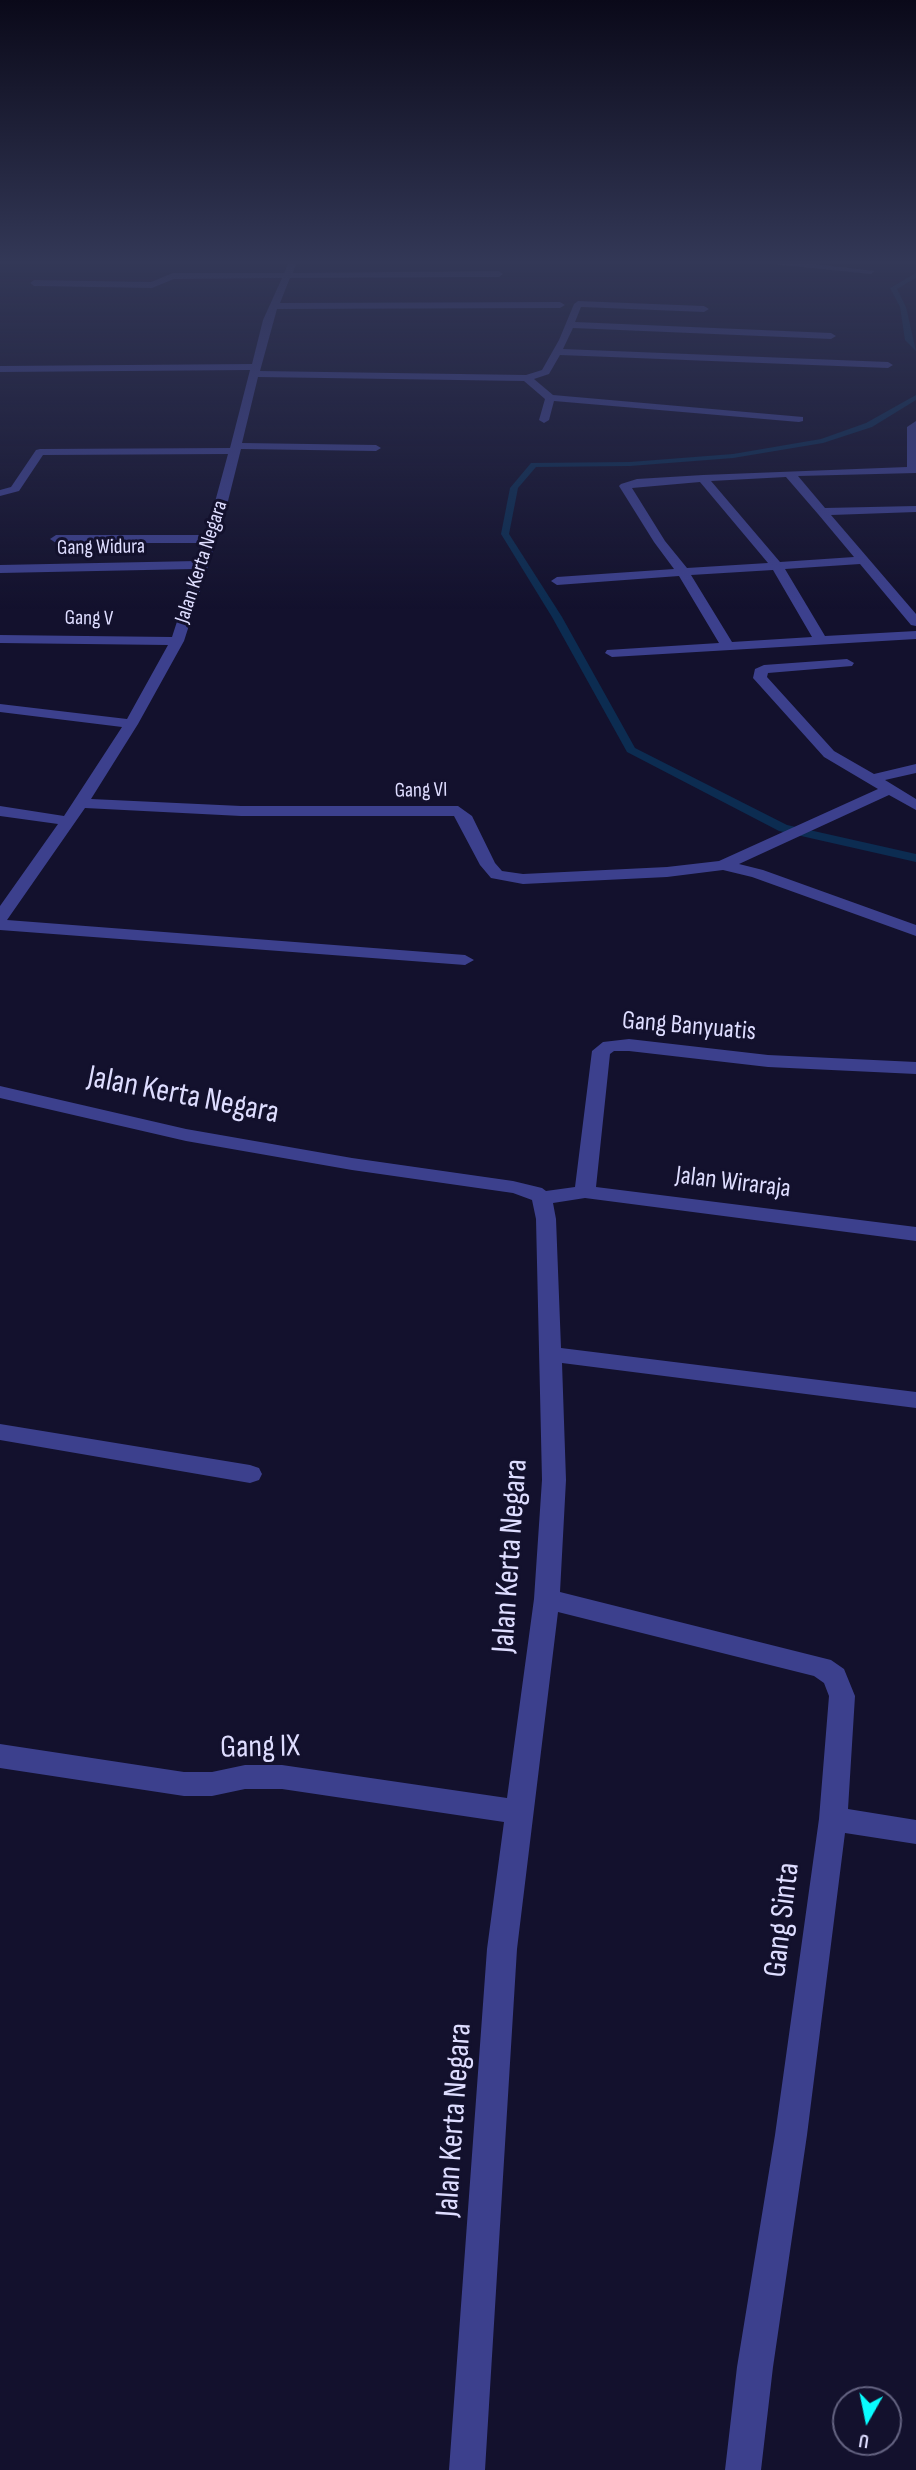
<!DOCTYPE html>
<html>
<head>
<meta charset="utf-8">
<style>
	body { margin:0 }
	#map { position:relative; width:916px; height:2470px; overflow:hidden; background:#13112d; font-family:"Sofia Sans Condensed",sans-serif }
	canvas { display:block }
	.north { position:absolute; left:832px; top:2386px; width:70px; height:70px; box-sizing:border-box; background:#13112d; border:2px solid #646381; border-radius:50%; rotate:189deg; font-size:19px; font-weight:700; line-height:28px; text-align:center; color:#deddff }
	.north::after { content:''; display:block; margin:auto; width:24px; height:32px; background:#09fdff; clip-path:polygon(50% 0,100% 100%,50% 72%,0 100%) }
</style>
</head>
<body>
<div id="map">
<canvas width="916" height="2470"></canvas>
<div class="north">U</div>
</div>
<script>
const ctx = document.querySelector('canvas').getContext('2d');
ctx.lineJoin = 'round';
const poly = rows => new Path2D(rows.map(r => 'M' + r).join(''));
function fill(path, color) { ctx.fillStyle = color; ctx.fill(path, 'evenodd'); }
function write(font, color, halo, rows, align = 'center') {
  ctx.font = font + ' "Sofia Sans Condensed",sans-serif'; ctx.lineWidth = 6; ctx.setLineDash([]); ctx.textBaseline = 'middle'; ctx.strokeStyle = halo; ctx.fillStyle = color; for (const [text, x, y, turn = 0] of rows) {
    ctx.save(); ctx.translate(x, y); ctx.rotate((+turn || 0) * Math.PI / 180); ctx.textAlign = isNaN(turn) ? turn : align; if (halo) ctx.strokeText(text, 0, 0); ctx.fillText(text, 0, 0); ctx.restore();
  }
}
fill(poly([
	[916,273,916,278,897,289,906,307,916,351,905,340,900,307,890,288,916,273],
	[916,395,916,400,872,427,823,443,733,458,630,466,536,467,518,488,509,534,562,617,635,748,787,825,916,854,916,862,779,831,627,752,552,617,501,534,510,488,531,463,630,462,733,454,821,439,866,423,916,395]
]), '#0c2c51');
fill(poly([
	[288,264,296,264,293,273,499,271,503,274,499,277,290,278,280,303,560,302,565,305,560,308,277,309,260,371,526,375,542,370,559,340,574,304,578,301,704,306,709,309,704,312,581,307,575,322,831,333,836,336,831,339,573,328,563,349,888,362,893,365,888,368,560,355,549,374,534,379,553,395,803,417,803,421,799,422,554,401,549,420,544,423,539,420,545,399,524,381,258,377,242,443,376,445,381,448,376,451,241,449,225,513,184,641,138,724,91,799,241,806,458,806,472,816,495,863,502,871,523,874,667,867,719,861,878,789,824,757,753,678,755,669,764,665,847,659,854,663,852,666,768,673,767,677,834,751,874,774,916,764,916,773,885,780,916,799,916,810,889,795,739,864,763,870,916,925,916,936,752,877,723,870,667,877,523,884,491,878,480,865,454,816,241,816,85,808,7,920,465,955,474,960,465,965,0,930,0,906,58,824,0,816,0,806,64,816,122,727,0,712,0,704,127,719,168,645,0,643,0,635,172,637,194,569,0,573,0,565,197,561,203,543,56,543,50,539,56,535,206,535,228,454,43,455,19,491,0,496,0,490,11,487,36,450,40,449,230,448,250,370,0,372,0,366,252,364,263,320,282,278,174,279,152,288,34,286,30,283,34,280,151,282,173,273,284,273,288,264],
	[772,264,815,264,875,271,871,274,772,264],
	[916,421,916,473,798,476,825,508,916,506,916,512,831,515,916,614,916,626,911,625,860,564,785,569,825,636,916,631,916,639,612,657,605,653,607,650,719,643,679,576,557,585,551,581,557,577,674,569,654,542,619,486,621,484,637,479,703,475,907,467,907,427,916,421],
	[786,477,818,514,854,557,780,562,711,481,786,477],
	[700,482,768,563,687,568,665,541,632,488,700,482],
	[773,570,812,637,732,642,691,575,773,570],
	[629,1039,768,1055,916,1062,916,1074,768,1067,629,1051,614,1051,610,1054,596,1187,916,1227,916,1241,585,1198,553,1203,556,1219,561,1348,916,1392,916,1408,562,1363,566,1480,560,1592,831,1660,844,1669,855,1696,848,1809,916,1820,916,1844,845,1833,807,2135,773,2367,761,2470,725,2470,737,2367,775,2135,819,1819,829,1696,824,1683,814,1676,558,1612,517,1949,485,2470,449,2470,487,1949,504,1822,282,1789,245,1789,212,1796,184,1796,0,1768,0,1744,184,1772,212,1772,245,1765,282,1765,507,1798,534,1599,542,1480,536,1219,532,1200,513,1193,352,1170,186,1141,0,1098,0,1086,186,1129,352,1158,513,1181,542,1188,546,1191,575,1187,592,1051,603,1042,629,1039],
	[0,1424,250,1465,259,1468,262,1474,259,1480,250,1483,0,1440,0,1424]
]), '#3c408d');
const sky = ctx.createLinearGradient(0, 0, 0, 610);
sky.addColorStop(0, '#0a0919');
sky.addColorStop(0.43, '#333857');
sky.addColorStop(1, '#33385700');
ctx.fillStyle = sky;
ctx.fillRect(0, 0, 916, 610);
write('21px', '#deddff', '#13112d', [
	["Gang Widura",101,548,-1],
	["Jalan Kerta Negara",202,562,-72],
	["Gang V",89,619,1],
	["Gang VI",421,791,-1]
]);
write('26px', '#deddff', '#13112d', [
	["Gang Banyuatis",689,1027,5],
	["Jalan Wiraraja",733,1183,7]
]);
write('32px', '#deddff', '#13112d', [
	["Jalan Kerta Negara",183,1096,11],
	["Jalan Kerta Negara",511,1556,-86],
	["Gang IX",260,1748,-1],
	["Gang Sinta",783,1920,-83],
	["Jalan Kerta Negara",455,2120,-86]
]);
</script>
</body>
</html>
